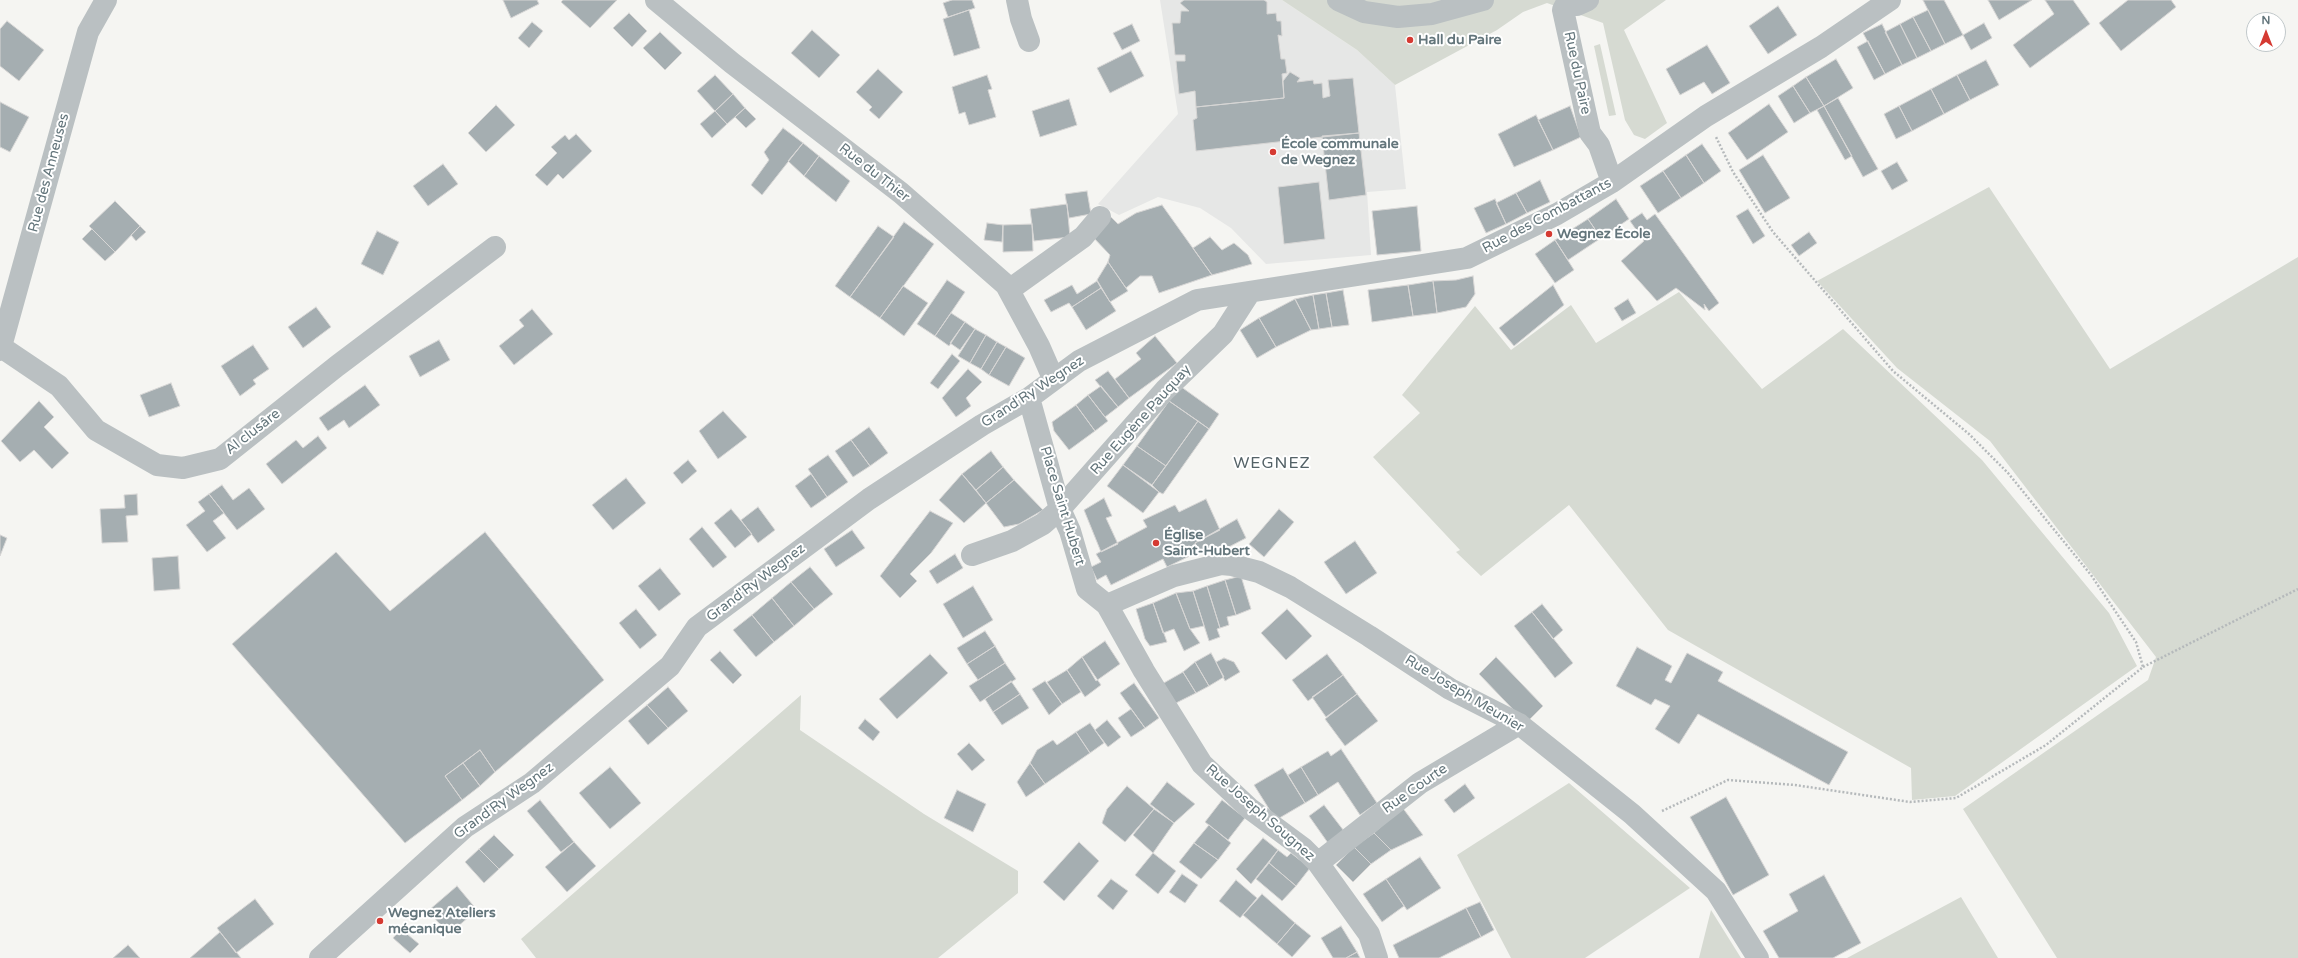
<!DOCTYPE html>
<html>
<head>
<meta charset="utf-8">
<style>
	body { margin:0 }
	#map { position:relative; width:2298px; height:958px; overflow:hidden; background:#f5f5f2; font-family:"Varela Round",sans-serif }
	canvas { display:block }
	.north { position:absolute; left:2246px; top:12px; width:40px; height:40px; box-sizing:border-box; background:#fff; border:1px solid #c1c8ca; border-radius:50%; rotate:0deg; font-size:11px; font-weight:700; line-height:16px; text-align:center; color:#63757b }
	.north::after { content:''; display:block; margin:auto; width:14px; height:18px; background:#d53a32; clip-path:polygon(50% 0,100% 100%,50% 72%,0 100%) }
</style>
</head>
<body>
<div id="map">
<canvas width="2298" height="958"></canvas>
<div class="north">N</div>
</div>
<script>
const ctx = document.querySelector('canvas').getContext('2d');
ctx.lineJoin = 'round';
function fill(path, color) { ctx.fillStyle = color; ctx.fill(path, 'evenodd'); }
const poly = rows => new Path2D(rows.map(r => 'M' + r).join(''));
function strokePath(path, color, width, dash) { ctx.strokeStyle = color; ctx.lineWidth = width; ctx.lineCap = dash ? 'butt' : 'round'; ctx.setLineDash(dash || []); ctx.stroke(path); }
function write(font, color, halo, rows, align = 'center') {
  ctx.font = font + ' "Varela Round",sans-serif'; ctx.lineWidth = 4; ctx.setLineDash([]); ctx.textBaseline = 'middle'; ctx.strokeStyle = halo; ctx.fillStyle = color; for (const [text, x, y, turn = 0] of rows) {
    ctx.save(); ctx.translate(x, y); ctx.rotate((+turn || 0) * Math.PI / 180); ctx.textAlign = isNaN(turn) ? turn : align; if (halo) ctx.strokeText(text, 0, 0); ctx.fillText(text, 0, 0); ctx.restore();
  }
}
fill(poly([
	[1160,0,1282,0,1357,50,1395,85,1406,189,1367,192,1371,255,1266,264,1231,228,1200,208,1158,197,1119,215,1098,204,1178,114]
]), '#e6e7e6');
fill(poly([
	[1282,0,1666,0,1624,30,1667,123,1645,139,1634,135,1625,120,1603,23,1547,3,1523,12,1497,30,1395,85,1357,50],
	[1600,44,1616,115,1609,116,1594,46],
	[1989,187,2110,369,2298,257,2298,958,2057,958,1963,809,2148,680,2156,657,1990,441,1897,368,1817,281],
	[1679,292,1762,389,1843,329,1982,460,2109,613,2137,666,1955,796,1912,800,1911,768,1668,630,1569,505,1481,576,1456,552,1460,550,1373,457,1420,413,1402,395,1475,306,1511,350,1571,305,1596,343],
	[801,695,800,730,924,814,1018,871,1018,893,938,958,536,958,521,939],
	[1569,783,1690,888,1585,958,1511,958,1457,855],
	[1961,897,1998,958,1847,958],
	[1711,910,1741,958,1699,958]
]), '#d6dad2');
const building = poly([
	[503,0,537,0,539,4,511,18,503,0],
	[563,0,617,0,590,28,561,2,563,0],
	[952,0,972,0,975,8,948,17,943,3,952,0],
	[1184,0,1264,0,1267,2,1267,14,1276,13,1277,21,1281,21,1282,36,1278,35,1281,59,1285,59,1287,73,1282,74,1284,98,1196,107,1195,91,1179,94,1176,61,1185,61,1185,55,1175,55,1172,23,1180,23,1181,11,1189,11,1180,3,1184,0],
	[1923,0,1944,0,1963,35,1945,44,1923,0],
	[1988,0,2032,0,1999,20,1988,0],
	[2045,0,2073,0,2090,24,2030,68,2013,45,2054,14,2045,0],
	[2128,0,2171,0,2176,7,2121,51,2099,23,2128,0],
	[1778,6,1797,35,1768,54,1749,26,1778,6],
	[969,10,980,48,954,56,943,19,969,10],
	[1928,10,1945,44,1931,51,1913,17,1928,10],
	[629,13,647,31,632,47,613,28,629,13],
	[1913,17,1931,51,1917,58,1900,24,1913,17],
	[7,21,44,50,19,81,0,66,0,29,7,21],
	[532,22,543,31,529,48,518,38,532,22],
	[1984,23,1992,38,1971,50,1963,35,1984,23],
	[1132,24,1140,41,1122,50,1113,33,1132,24],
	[1882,24,1902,65,1885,74,1863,33,1882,24],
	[1900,24,1917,58,1902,65,1885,32,1900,24],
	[812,30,840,55,819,78,791,53,812,30],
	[660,32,682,53,665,70,643,48,660,32],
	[1868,41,1885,74,1874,80,1857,47,1868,41],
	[1707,45,1730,83,1712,94,1704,82,1680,95,1666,69,1707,45],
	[1131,51,1144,76,1110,93,1097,68,1131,51],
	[1836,59,1853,88,1824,106,1806,77,1836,59],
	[1986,60,1999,85,1970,100,1957,75,1986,60],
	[878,69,903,92,879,119,869,110,872,107,856,92,878,69],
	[1290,72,1300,78,1297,82,1313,80,1314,84,1322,83,1323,98,1330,96,1328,80,1353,78,1359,133,1196,151,1193,120,1197,118,1196,107,1284,98,1283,81,1290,72],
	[715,75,733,94,715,111,697,91,715,75],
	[987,75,992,89,988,90,996,117,969,125,965,112,959,114,952,87,987,75],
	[1957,75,1970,100,1944,114,1931,89,1957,75],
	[1806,77,1824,106,1810,113,1793,86,1806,77],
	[1793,86,1810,113,1794,123,1778,96,1793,86],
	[1931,89,1944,114,1912,131,1899,106,1931,89],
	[733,94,745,108,727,124,715,111,733,94],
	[1838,98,1878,169,1863,177,1824,106,1838,98],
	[1069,99,1077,125,1040,137,1032,111,1069,99],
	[0,102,29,117,10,152,0,147,0,102],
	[1769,104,1788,132,1747,160,1728,133,1769,104],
	[496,105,515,125,486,152,468,133,496,105],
	[1570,106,1581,137,1553,150,1538,120,1570,106],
	[1824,106,1852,156,1845,160,1817,110,1824,106],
	[1899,106,1912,131,1896,139,1884,114,1899,106],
	[745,108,756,119,746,128,735,117,745,108],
	[715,111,727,124,712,138,700,124,715,111],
	[1536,115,1553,150,1514,167,1498,134,1536,115],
	[783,128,803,143,762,195,751,185,769,160,764,152,783,128],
	[1359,133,1366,195,1329,200,1322,136,1359,133],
	[576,134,592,151,563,179,558,174,547,186,535,175,557,153,551,147,565,135,569,140,576,134],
	[803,143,819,156,804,176,788,161,803,143],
	[1702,144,1721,171,1704,183,1686,155,1702,144],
	[1686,155,1704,183,1681,198,1663,171,1686,155],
	[1763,155,1790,198,1765,213,1739,170,1763,155],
	[819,156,850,181,836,202,804,176,819,156],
	[1897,162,1908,181,1892,190,1881,171,1897,162],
	[443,164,458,184,428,206,413,186,443,164],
	[1663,171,1681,198,1658,213,1640,186,1663,171],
	[1540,180,1550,202,1527,213,1516,193,1540,180],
	[1319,182,1325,239,1284,244,1278,187,1319,182],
	[1087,191,1091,214,1069,218,1065,194,1087,191],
	[1516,193,1527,213,1506,224,1496,203,1516,193],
	[1495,199,1506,224,1486,233,1474,208,1495,199],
	[1616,199,1629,219,1601,238,1588,219,1616,199],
	[115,201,140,226,115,252,89,226,115,201],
	[1067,204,1070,237,1034,241,1030,209,1067,204],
	[1162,205,1212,275,1159,293,1152,276,1140,276,1126,288,1108,262,1110,255,1091,235,1111,217,1118,224,1136,213,1162,205],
	[1417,206,1421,251,1377,255,1372,211,1417,206],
	[1748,209,1765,236,1753,244,1736,216,1748,209],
	[1642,213,1647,220,1655,214,1719,303,1709,311,1704,304,1705,310,1676,288,1657,301,1621,261,1644,241,1630,221,1642,213],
	[1588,219,1601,238,1568,260,1555,240,1588,219],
	[904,222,934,244,880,318,850,297,904,222],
	[987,223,1003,225,1002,242,984,240,987,223],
	[1032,224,1033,251,1003,252,1003,225,1032,224],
	[140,226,146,232,136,241,131,235,140,226],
	[878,226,894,237,850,297,835,286,878,226],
	[92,229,115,252,105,261,82,239,92,229],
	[377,231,399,242,383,275,361,264,377,231],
	[1809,232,1817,243,1799,256,1791,245,1809,232],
	[1210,237,1222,250,1234,243,1248,255,1252,264,1212,275,1193,248,1210,237],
	[1555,240,1574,270,1555,283,1535,254,1555,240],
	[1108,262,1128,291,1110,302,1097,280,1108,262],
	[1473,276,1475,294,1466,307,1437,313,1433,281,1456,280,1473,276],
	[947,280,965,292,935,336,917,324,947,280],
	[1097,281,1101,288,1072,307,1069,303,1051,312,1044,300,1072,285,1077,294,1097,281],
	[1433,281,1437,313,1413,316,1408,285,1433,281],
	[1408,285,1413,316,1372,322,1368,290,1408,285],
	[1553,285,1564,305,1514,346,1499,328,1553,285],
	[903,286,928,303,904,336,880,318,903,286],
	[1101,288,1116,311,1086,330,1072,307,1101,288],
	[1343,290,1349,325,1332,327,1326,293,1343,290],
	[1326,293,1332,327,1319,329,1313,295,1326,293],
	[1313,295,1319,329,1311,330,1295,299,1313,295],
	[1295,299,1311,330,1276,347,1259,318,1295,299],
	[1628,299,1636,313,1622,321,1614,308,1628,299],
	[316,307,331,327,303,348,288,327,316,307],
	[532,309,553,334,514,365,499,346,524,326,519,320,532,309],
	[951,313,965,322,949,346,935,336,951,313],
	[1259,318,1276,347,1257,358,1240,330,1259,318],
	[965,322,975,329,960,350,950,343,965,322],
	[975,329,986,335,970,363,958,356,975,329],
	[986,335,997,342,981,369,970,363,986,335],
	[1155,336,1177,363,1129,398,1115,379,1141,359,1136,353,1155,336],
	[439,340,450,360,420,377,409,356,439,340],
	[997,342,1006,347,989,375,981,369,997,342],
	[253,345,269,369,253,380,256,384,240,396,221,366,253,345],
	[1006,347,1025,358,1009,386,989,375,1006,347],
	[952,354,960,361,938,389,930,383,952,354],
	[968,369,982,382,966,398,971,406,956,417,942,398,968,369],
	[1108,371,1129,398,1118,407,1095,380,1108,371],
	[171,383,180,406,149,417,140,395,171,383],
	[365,385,380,405,349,428,344,420,328,431,319,418,365,385],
	[1101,386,1118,407,1105,417,1088,395,1101,386],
	[1180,386,1219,414,1209,429,1169,401,1180,386],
	[1088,395,1108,421,1095,431,1076,405,1088,395],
	[39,401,54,417,44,427,69,453,52,469,34,450,20,462,1,441,39,401],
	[1169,401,1198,421,1166,466,1137,446,1169,401],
	[1076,405,1095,431,1069,450,1054,431,1052,422,1076,405],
	[723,411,747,437,718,459,699,431,723,411],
	[1198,421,1209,429,1163,494,1159,492,1152,485,1198,421],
	[869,427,888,453,870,466,851,440,869,427],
	[318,436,327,448,282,484,266,464,296,440,303,448,318,436],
	[851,440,870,466,853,477,835,451,851,440],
	[1137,446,1166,466,1152,485,1123,465,1137,446],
	[991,451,1003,467,976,490,962,474,991,451],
	[828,455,848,482,827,497,808,469,828,455],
	[688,460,697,471,682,484,673,473,688,460],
	[1123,465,1159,492,1143,513,1107,486,1123,465],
	[1003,467,1014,480,986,503,976,490,1003,467],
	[811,474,827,497,811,508,795,486,811,474],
	[962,474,986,503,964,523,939,500,962,474],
	[626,478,646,503,613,530,592,505,626,478],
	[1014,480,1043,510,1019,524,1004,527,986,503,1014,480],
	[222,485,233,500,249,488,265,509,237,530,209,494,222,485],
	[137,494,138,515,126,516,128,542,102,543,100,509,125,508,124,495,137,494],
	[209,494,224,513,213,521,226,538,207,552,186,525,205,511,198,502,209,494],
	[1104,498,1112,516,1106,518,1118,544,1101,552,1084,510,1104,498],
	[1206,499,1220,530,1195,543,1198,552,1167,567,1163,559,1111,585,1106,575,1097,580,1091,567,1101,562,1096,554,1147,527,1143,520,1175,505,1179,512,1206,499],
	[758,507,775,530,758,543,741,520,758,507],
	[731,509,752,534,735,548,714,523,731,509],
	[1279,509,1294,522,1264,557,1249,544,1279,509],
	[930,511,953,523,931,553,910,574,917,581,900,598,880,576,930,511],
	[1237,519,1246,538,1223,550,1222,547,1198,551,1195,543,1237,519],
	[702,527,727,557,713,568,689,539,702,527],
	[852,530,865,548,836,567,824,549,852,530],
	[485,532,604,680,495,772,480,750,445,776,462,800,405,843,232,644,336,552,390,611,485,532],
	[0,535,7,538,0,556,0,535],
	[1355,541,1377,573,1346,594,1324,562,1355,541],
	[955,554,963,568,937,584,929,571,955,554],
	[178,556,180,589,154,591,152,558,178,556],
	[810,567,833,594,814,609,791,582,810,567],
	[660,568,681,594,659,611,638,586,660,568],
	[1241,576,1251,609,1236,615,1225,580,1241,576],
	[1225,580,1236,615,1227,617,1229,625,1220,628,1207,586,1225,580],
	[791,582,814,609,794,626,772,598,791,582],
	[973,586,993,620,963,638,943,604,973,586],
	[1207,586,1220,628,1217,629,1220,637,1209,641,1193,591,1207,586],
	[1193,591,1204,626,1190,629,1176,593,1193,591],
	[1176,593,1190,629,1200,643,1184,651,1174,629,1163,633,1153,603,1176,593],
	[772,598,794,626,774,642,752,615,772,598],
	[1153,603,1167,642,1150,646,1145,639,1136,609,1153,603],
	[1542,604,1563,630,1553,639,1532,612,1542,604],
	[636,609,657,635,640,649,619,623,636,609],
	[1287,609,1312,636,1286,660,1261,633,1287,609],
	[1532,612,1573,663,1555,678,1514,626,1532,612],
	[752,615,774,642,756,657,733,630,752,615],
	[985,631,995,646,967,664,957,648,985,631],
	[1105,641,1120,664,1096,681,1082,657,1105,641],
	[995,646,1005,663,978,680,967,664,995,646],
	[1637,647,1672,666,1665,680,1671,683,1687,653,1723,672,1718,681,1848,752,1829,785,1698,714,1679,744,1655,729,1670,706,1655,699,1651,705,1616,686,1637,647],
	[720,651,742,675,733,684,710,660,720,651],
	[1211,653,1224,677,1209,686,1195,662,1211,653],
	[930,654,948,673,897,719,879,699,930,654],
	[1327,654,1343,675,1308,701,1292,680,1327,654],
	[1082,657,1101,685,1085,697,1067,670,1082,657],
	[1496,657,1543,706,1526,723,1479,674,1496,657],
	[1224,658,1234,662,1240,672,1225,681,1216,662,1224,658],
	[1195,662,1209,686,1196,693,1183,672,1195,662],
	[1005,663,1016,679,980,702,969,686,1005,663],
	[1067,670,1081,692,1062,704,1047,682,1067,670],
	[1183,672,1196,693,1174,704,1162,684,1183,672],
	[1343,675,1357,694,1326,717,1312,697,1343,675],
	[1011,681,1020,694,993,712,985,699,1011,681],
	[1045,681,1062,704,1049,715,1032,689,1045,681],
	[1134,683,1159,718,1145,728,1120,693,1134,683],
	[668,687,688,711,668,728,647,705,668,687],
	[1020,694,1029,708,1002,725,993,712,1020,694],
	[1357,694,1378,721,1345,746,1325,719,1357,694],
	[647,705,668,728,648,745,628,721,647,705],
	[1131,709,1145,728,1131,737,1118,718,1131,709],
	[865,719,880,732,873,741,858,728,865,719],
	[1107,720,1121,737,1108,747,1095,730,1107,720],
	[1090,723,1104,743,1090,753,1076,732,1090,723],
	[1076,732,1090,753,1045,784,1030,763,1037,750,1053,740,1057,745,1076,732],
	[969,743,985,760,972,771,957,754,969,743],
	[1341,749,1377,803,1360,815,1338,782,1318,795,1301,767,1328,751,1331,756,1341,749],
	[480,750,495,772,480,786,463,763,480,750],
	[463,763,480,786,462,800,445,776,463,763],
	[1030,763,1045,784,1026,797,1017,782,1030,763],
	[610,767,641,803,610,829,579,793,610,767],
	[1301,767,1318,795,1305,803,1288,775,1301,767],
	[1283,768,1305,803,1276,820,1254,785,1283,768],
	[1167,782,1195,804,1174,823,1150,804,1167,782],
	[1465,784,1475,798,1454,813,1444,800,1465,784],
	[1127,786,1154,809,1125,842,1102,823,1107,809,1127,786],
	[957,790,986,804,973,832,944,818,957,790],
	[1726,797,1769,875,1733,895,1690,817,1726,797],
	[540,800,574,842,561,852,527,811,540,800],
	[1222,800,1245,818,1228,840,1205,822,1222,800],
	[1324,805,1344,831,1328,843,1309,816,1324,805],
	[1402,807,1423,835,1391,850,1374,833,1402,807],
	[1154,809,1174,823,1153,853,1133,835,1154,809],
	[1209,825,1231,843,1218,860,1194,843,1209,825],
	[1374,833,1391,850,1371,864,1354,847,1374,833],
	[494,835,514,855,499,869,479,849,494,835],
	[1263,838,1278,850,1251,884,1236,869,1263,838],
	[574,842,596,866,567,892,545,867,574,842],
	[1079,842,1099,861,1064,901,1043,882,1079,842],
	[1194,843,1218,860,1201,879,1179,862,1194,843],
	[1354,847,1371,864,1353,882,1336,865,1354,847],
	[479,849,499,869,484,883,465,862,479,849],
	[1278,850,1287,857,1291,853,1310,868,1296,886,1269,863,1278,850],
	[1153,853,1176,871,1158,894,1135,875,1153,853],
	[1420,857,1441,888,1407,910,1386,879,1420,857],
	[1269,863,1296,886,1282,901,1256,879,1269,863],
	[1182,874,1198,885,1185,903,1169,892,1182,874],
	[1824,875,1861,943,1833,958,1779,958,1763,931,1798,911,1789,894,1824,875],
	[1111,879,1128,891,1113,910,1097,896,1111,879],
	[1386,879,1404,906,1382,922,1363,894,1386,879],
	[1236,880,1257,898,1240,918,1219,901,1236,880],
	[457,886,477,910,449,934,428,911,457,886],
	[1262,894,1295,923,1277,944,1243,915,1262,894],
	[255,899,274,924,236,953,217,928,255,899],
	[1480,902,1494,930,1481,937,1466,908,1480,902],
	[1466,908,1481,937,1439,958,1399,958,1393,945,1466,908],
	[1295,923,1311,936,1292,957,1277,944,1295,923],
	[1341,926,1357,952,1346,958,1333,958,1321,938,1341,926],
	[401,929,419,944,410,953,393,938,401,929],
	[220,932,241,958,190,958,220,932],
	[128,945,140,958,113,958,128,945],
	[1357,952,1360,958,1346,958,1357,952]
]);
fill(building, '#a5aeb1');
strokePath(building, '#d7d6d5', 1);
strokePath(poly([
	[2143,667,2298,589],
	[1662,811,1728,780,1795,785,1910,802,1956,798,2046,745,2143,667,2136,642,2091,575,2008,473,1969,434,1893,371,1773,232,1733,172,1716,137]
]), '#b5b9bb', 2.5, [2, 2]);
strokePath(poly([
	[656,0,732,63,901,193,1006,285,1039,346,1053,378],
	[1017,0,1021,19,1029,41],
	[1338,0,1364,12,1398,17,1432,14,1483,0],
	[1568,0,1563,10,1590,133,1599,145,1612,182],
	[1577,5,1588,0],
	[1009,290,1083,237,1100,217],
	[1,347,59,386,96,430,157,465,183,468,220,459,337,366,495,247],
	[0,350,88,32,106,0],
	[1029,398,1060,509,1070,531,1087,589,1107,605,1144,671,1202,764,1249,808,1303,848,1318,863,1369,934,1377,958],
	[972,555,1012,541,1043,524,1060,509,1165,390,1223,334,1250,292],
	[1107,605,1174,576,1221,564,1232,565,1259,572,1290,587,1369,636,1450,689,1519,724,1632,814,1716,891,1758,958],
	[1318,863,1420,783,1519,724],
	[320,958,465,827,532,783,670,666,697,627,869,499,982,425,1029,398,1079,361,1197,300,1467,258,1557,214,1612,182,1706,116,1821,47,1890,0]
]), '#bac0c2', 22);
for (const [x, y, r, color] of [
	[1410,40,4,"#d53a32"],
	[1273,152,4,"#d53a32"],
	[1549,234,4,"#d53a32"],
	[1156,543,4,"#d53a32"],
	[380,921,4,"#d53a32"]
]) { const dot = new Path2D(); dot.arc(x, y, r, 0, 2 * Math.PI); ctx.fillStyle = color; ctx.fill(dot); strokePath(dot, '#fff', 1.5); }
write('bold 14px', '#63757b', '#fff', [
	["Hall du Paire",1418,40],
	["École communale",1281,144],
	["de Wegnez",1281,160],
	["Wegnez École",1557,234],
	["Église",1164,535],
	["Saint-Hubert",1164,551],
	["Wegnez Ateliers",388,913],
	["mécanique",388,929]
], 'left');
write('14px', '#63757b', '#fff', [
	["Rue du Paire",1577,73,78],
	["Rue des Anneuses",49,173,-75],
	["Rue du Thier",874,173,38],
	["Rue des Combattants",1547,216,-28],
	["Grand'Ry Wegnez",1033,392,-33],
	["Rue Eugène Pauquay",1141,420,-48],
	["Al clusâre",253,432,-38],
	["Place Saint Hubert",1062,506,73],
	["Grand'Ry Wegnez",756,583,-37],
	["Rue Joseph Meunier",1464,694,31],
	["Rue Courte",1415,789,-35],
	["Grand'Ry Wegnez",504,801,-36],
	["Rue Joseph Sougnez",1260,813,41]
]);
ctx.letterSpacing = '1px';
write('16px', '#546267', '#fff', [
	["WEGNEZ",1272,464]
]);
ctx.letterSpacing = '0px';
</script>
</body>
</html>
